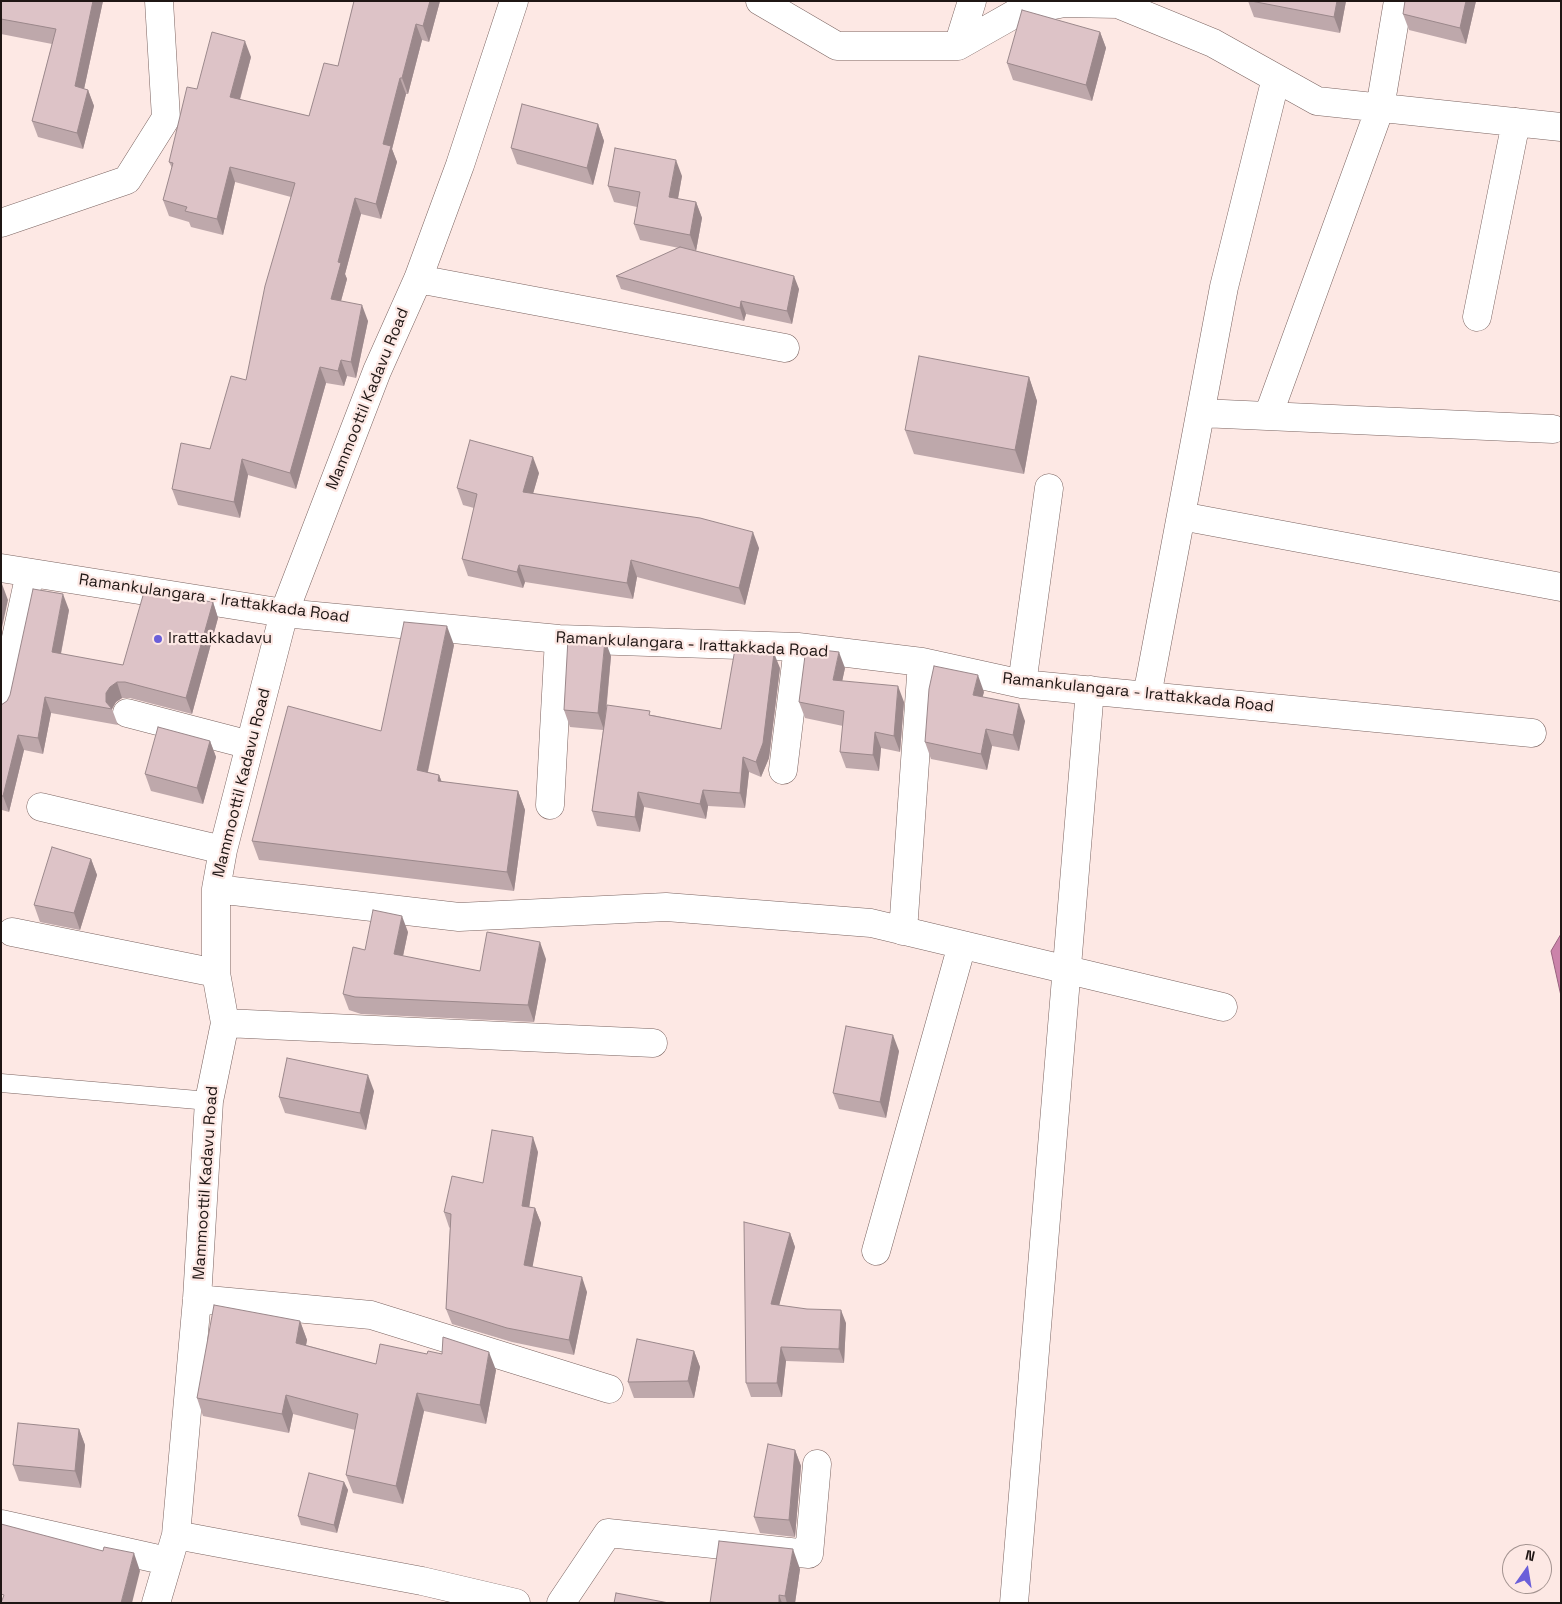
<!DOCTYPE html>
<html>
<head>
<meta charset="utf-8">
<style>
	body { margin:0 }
	#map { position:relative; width:1562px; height:1604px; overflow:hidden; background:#fde8e4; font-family:"Space Grotesk",sans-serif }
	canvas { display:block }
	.frame { position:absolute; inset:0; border:2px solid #1f1614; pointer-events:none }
	.north { position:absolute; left:1502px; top:1544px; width:50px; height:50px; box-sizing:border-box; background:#fde8e4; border:1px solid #a49491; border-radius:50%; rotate:13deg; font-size:14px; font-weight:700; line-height:20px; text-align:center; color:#1f1614 }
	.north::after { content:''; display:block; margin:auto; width:18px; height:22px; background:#6b5fd9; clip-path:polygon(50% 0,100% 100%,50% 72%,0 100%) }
</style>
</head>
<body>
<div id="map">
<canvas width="1562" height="1604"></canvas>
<div class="frame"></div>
<div class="north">N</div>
</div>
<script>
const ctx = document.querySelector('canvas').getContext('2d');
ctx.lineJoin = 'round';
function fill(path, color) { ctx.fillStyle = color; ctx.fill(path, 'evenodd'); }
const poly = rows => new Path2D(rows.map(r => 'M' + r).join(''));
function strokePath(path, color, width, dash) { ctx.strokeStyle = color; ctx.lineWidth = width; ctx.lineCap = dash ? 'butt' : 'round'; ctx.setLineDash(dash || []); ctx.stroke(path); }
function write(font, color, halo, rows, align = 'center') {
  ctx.font = font + ' "Space Grotesk",sans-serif'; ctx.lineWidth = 4.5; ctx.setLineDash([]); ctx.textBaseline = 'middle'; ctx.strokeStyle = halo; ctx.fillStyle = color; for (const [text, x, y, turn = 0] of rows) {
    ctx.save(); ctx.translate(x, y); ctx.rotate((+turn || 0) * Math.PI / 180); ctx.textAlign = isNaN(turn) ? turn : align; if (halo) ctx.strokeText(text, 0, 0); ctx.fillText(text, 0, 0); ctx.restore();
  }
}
const water = poly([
	[1561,934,1561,996,1551,951,1561,934]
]);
fill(water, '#cb83aa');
strokePath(water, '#97627d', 1);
const lane = poly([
	[1,1083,209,1101]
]);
const street = poly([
	[760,1,837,46,958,46,1018,12,1064,3,1118,4,1213,43,1317,101,1561,127],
	[958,46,972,1],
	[1,223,127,180,166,118,159,1],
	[418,279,785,348],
	[1477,317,1516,122],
	[1201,413,1553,429],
	[1268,416,1380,108,1398,1],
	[1181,516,1561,587],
	[1,568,284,613,559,639,798,647,922,662,1022,684,1532,733],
	[1022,684,1049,488],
	[1147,696,1224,287,1276,78],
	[1,707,30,573],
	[127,713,250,745],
	[783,770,798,647],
	[550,805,559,639],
	[41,807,223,850],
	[216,889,459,917,666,907,871,923,1223,1007],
	[903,931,922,662],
	[12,932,216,973],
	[225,1023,653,1043],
	[876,1251,962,945],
	[197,1299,371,1315,609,1389],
	[1,1524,167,1561],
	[176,1535,422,1581,516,1603],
	[156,1603,176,1535,197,1299,209,1101,225,1023,216,973,216,889,223,850,284,613,377,371,418,279,460,165,514,1],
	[561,1603,608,1533,809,1554,817,1464],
	[1014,1603,1090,690]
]);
strokePath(lane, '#7b6461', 19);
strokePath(street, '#7b6461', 29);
strokePath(lane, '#fff', 18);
strokePath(street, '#fff', 28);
fill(poly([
	[1,1,103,1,84,89,88,90,94,106,83,149,38,137,32,121,52,44,1,34],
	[354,1,440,1,429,42,422,40,408,94,406,94,392,149,397,162,381,219,361,214,345,274,347,279,341,301,368,321,356,378,347,376,344,386,326,383,296,489,248,475,240,518,178,505,172,489,210,449,246,380,291,197,235,182,223,235,191,227,189,222,169,216,163,200,172,168,169,162,251,57,240,100,309,116,338,66],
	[1248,1,1346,1,1340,33,1254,17],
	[1476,1,1466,44,1409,30,1403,14],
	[1100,32,1106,48,1092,101,1013,80,1007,63],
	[598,124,604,141,593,185,517,164,511,148],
	[682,176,678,199,696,202,702,218,696,251,799,289,792,324,746,314,744,321,621,289,616,276,679,248,640,240,634,224,637,207,614,202,608,186],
	[1029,377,1037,401,1024,474,914,454,905,430],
	[539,473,533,493,759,548,745,605,637,577,633,599,525,582,523,588,468,576,462,559,474,508,463,505,457,488],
	[213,602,218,618,192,714,130,698,122,698,116,702,112,709,118,725,51,713,43,754,24,750,9,812,2,810,1,816,1,705,7,701,69,610,61,654,123,665],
	[454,645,428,772,439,775,442,782,518,791,525,810,514,891,259,860,252,841,381,731],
	[611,656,606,715,652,715,721,729,780,668,769,758,761,777,749,772,745,808,708,806,706,819,644,807,640,832,597,826,592,811,603,730,570,727,564,710],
	[845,668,842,681,904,702,900,752,881,748,879,771,846,768,840,752,843,726,805,718,799,702],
	[984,692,982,697,1025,721,1019,751,992,746,987,770,931,759,925,742],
	[210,741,216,757,203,804,151,791,145,774],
	[91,859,97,875,80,930,40,922,34,905],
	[408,932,403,956,480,971,546,959,534,1022,361,1014,349,1010,343,994,365,950],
	[899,1051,886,1118,839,1109,833,1093],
	[374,1091,366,1130,285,1113,279,1097],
	[538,1152,529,1207,535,1208,541,1223,532,1267,587,1292,574,1355,512,1342,452,1324,446,1309,450,1228,449,1227,444,1212,483,1183],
	[790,1233,795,1247,779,1305,846,1323,844,1363,786,1361,782,1397,751,1397,746,1383],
	[300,1321,307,1340,306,1345,376,1364,496,1370,486,1424,424,1411,403,1504,353,1493,346,1475,355,1430,293,1414,289,1433,203,1416,197,1398],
	[694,1351,700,1367,694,1398,634,1398,628,1382],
	[79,1429,85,1445,81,1488,19,1481,13,1465],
	[795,1450,801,1466,795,1537,760,1533,754,1517],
	[344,1482,348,1490,337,1533,301,1525,298,1516],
	[800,1569,795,1603,710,1603]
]), '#bea8ab');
fill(poly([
	[93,1,103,1,81,103,75,86],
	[430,1,440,1,429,42,423,26],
	[1337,1,1346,1,1340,33,1334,17],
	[1466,1,1476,1,1466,44,1460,28],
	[416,24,422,40,408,94,402,78],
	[1100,32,1106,48,1092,101,1086,85],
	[245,41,251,57,236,113,230,97],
	[400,78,406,94,392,149,397,162,381,219,376,204,383,144],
	[88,90,94,106,83,149,77,133],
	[598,124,604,141,593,185,587,168],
	[676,160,682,176,675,214,669,197],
	[230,167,235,182,223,235,217,219],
	[355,198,361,214,345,274,347,279,337,315,331,299,338,262],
	[696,202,702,218,696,251,690,235],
	[794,276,799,289,792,324,787,311],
	[741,301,746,314,744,321,740,308],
	[362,305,368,321,356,378,351,362],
	[341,360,347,376,344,386,338,371],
	[320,367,326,383,296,489,290,473],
	[1029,377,1037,401,1024,474,1015,450],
	[533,457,539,473,529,508,523,492],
	[242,459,248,475,240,518,234,502],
	[753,532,759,548,745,605,739,588],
	[631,560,637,577,633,599,627,583],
	[519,565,525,582,523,588,517,572],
	[2,584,8,600,1,632,1,589],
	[63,594,69,610,58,668,52,652],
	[213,602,218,618,192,714,186,698],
	[447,626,454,645,424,789,417,770],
	[605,640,611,656,604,730,598,713],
	[839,652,845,668,839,696,833,680],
	[774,653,780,668,769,758,761,777,756,762],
	[978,675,984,692,979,711,973,695],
	[117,682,122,698,116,702,112,709,106,702,106,693,110,687],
	[898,686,904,702,900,752,894,736],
	[45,697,51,713,43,754,38,738],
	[1019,704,1025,721,1019,751,1013,735],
	[986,729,992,746,987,770,981,754],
	[875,732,881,748,879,771,873,755],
	[18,735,24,750,9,812,3,796],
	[210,741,216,757,203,804,197,788],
	[743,757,749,772,745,808,740,793],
	[439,775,446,794,438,781],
	[703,790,708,806,706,819,700,804],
	[518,791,525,810,514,891,507,872],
	[638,792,644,807,640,832,635,817],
	[91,859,97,875,80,930,74,913],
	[402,916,408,932,400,970,394,954],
	[540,942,546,959,534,1022,528,1005],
	[893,1035,899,1051,886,1118,880,1102],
	[368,1075,374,1091,366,1130,360,1113],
	[533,1137,538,1152,527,1221,522,1206],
	[535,1208,541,1223,530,1280,524,1265],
	[790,1233,795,1247,776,1317,771,1304],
	[582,1277,587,1292,574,1355,569,1340],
	[841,1310,846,1323,844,1363,839,1349],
	[300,1321,307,1340,303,1361,296,1343],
	[781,1347,786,1361,782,1397,777,1383],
	[694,1351,700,1367,694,1398,688,1381],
	[489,1352,496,1370,486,1424,480,1405],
	[417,1393,424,1411,403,1504,396,1486],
	[286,1395,293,1414,289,1433,282,1414],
	[79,1429,85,1445,81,1488,75,1471],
	[795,1450,801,1466,795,1537,789,1520],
	[344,1482,348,1490,337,1533,334,1525],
	[793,1549,800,1569,795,1603,787,1603,785,1596],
	[134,1553,140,1571,132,1603,121,1603],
	[779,1595,782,1603,779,1603]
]), '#9b888b');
const building = poly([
	[1,1,93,1,75,86,88,90,77,133,32,121,56,29,1,19,1,1],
	[354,1,430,1,423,26,416,24,402,78,400,78,383,144,391,146,376,204,355,198,338,262,341,263,331,299,362,305,351,362,341,360,338,371,320,367,290,473,242,459,234,502,172,489,181,443,210,449,231,376,246,380,265,286,295,183,230,167,217,219,185,211,187,207,163,200,173,163,169,162,187,87,197,89,212,32,245,41,230,97,309,116,324,63,338,66,354,1],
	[1251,1,1337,1,1334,17,1251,1],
	[1405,1,1466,1,1460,28,1403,14,1405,1],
	[1022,10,1100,32,1086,85,1007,63,1022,10],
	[522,104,598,124,587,168,511,148,522,104],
	[615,148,676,160,669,197,696,202,690,235,634,224,640,192,608,186,615,148],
	[680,247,794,276,787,311,741,301,740,308,616,276,680,247],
	[919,356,1029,377,1015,450,905,430,919,356],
	[470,440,533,457,523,492,700,518,753,532,739,588,631,560,627,583,519,565,517,572,462,559,477,494,457,488,470,440],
	[33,589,63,594,52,652,123,665,144,592,213,602,186,698,125,682,117,682,110,687,106,693,106,702,112,709,45,697,38,738,18,735,3,796,1,796,1,705,7,701,10,695,33,589],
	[404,622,447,626,417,770,439,775,438,781,518,791,507,872,252,841,288,706,381,731,404,622],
	[568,639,605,640,598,713,564,710,568,639],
	[806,648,839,652,833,680,898,686,894,736,875,732,873,755,840,752,844,711,799,702,806,648],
	[735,649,774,653,763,743,756,762,743,757,740,793,703,790,700,804,638,792,635,817,592,811,607,705,650,711,649,715,721,729,735,649],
	[934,666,978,675,973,695,1019,704,1013,735,986,729,981,754,925,742,929,689,934,666],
	[158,727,210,741,197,788,145,774,158,727],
	[52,847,91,859,74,913,34,905,52,847],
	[373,910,402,916,394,954,480,971,487,932,540,942,528,1005,355,997,343,994,353,947,365,950,373,910],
	[846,1026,893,1035,880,1102,833,1093,846,1026],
	[287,1058,368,1075,360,1113,279,1097,287,1058],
	[492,1130,533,1137,522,1206,535,1208,524,1265,582,1277,569,1340,507,1328,446,1309,451,1214,444,1212,452,1176,483,1183,492,1130],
	[744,1222,790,1233,771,1304,807,1309,841,1310,839,1349,781,1347,777,1383,746,1383,744,1222],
	[214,1305,300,1321,296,1343,376,1364,380,1344,427,1354,428,1351,442,1354,443,1337,489,1352,480,1405,417,1393,396,1486,346,1475,358,1414,286,1395,282,1414,197,1398,214,1305],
	[637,1339,694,1351,688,1381,628,1382,637,1339],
	[18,1423,79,1429,75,1471,13,1465,18,1423],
	[768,1444,795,1450,789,1520,754,1517,768,1444],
	[309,1473,344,1482,334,1525,298,1516,309,1473],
	[1,1524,103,1551,104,1547,134,1553,121,1603,1,1603,4,1595,1,1594,1,1524],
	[719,1541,793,1549,785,1596,779,1595,779,1603,710,1603,719,1541],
	[616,1593,669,1603,614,1603,616,1593]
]);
fill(building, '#ddc3c7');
strokePath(building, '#9b888b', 1);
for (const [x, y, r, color] of [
	[158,639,5,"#6b5fd9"]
]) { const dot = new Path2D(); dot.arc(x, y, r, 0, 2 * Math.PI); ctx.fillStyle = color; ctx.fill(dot); strokePath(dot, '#fde8e4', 2); }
write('16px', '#1f1614', '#fde8e4', [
	["Mammoottil Kadavu Road",368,399,-68],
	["Ramankulangara - Irattakkada Road",214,599,8],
	["Ramankulangara - Irattakkada Road",692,645,3],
	["Ramankulangara - Irattakkada Road",1138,693,6],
	["Mammoottil Kadavu Road",242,783,-76],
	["Mammoottil Kadavu Road",206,1183,-86]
]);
write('16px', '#1f1614', '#fde8e4', [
	["Irattakkadavu",168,639]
], 'left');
</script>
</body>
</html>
